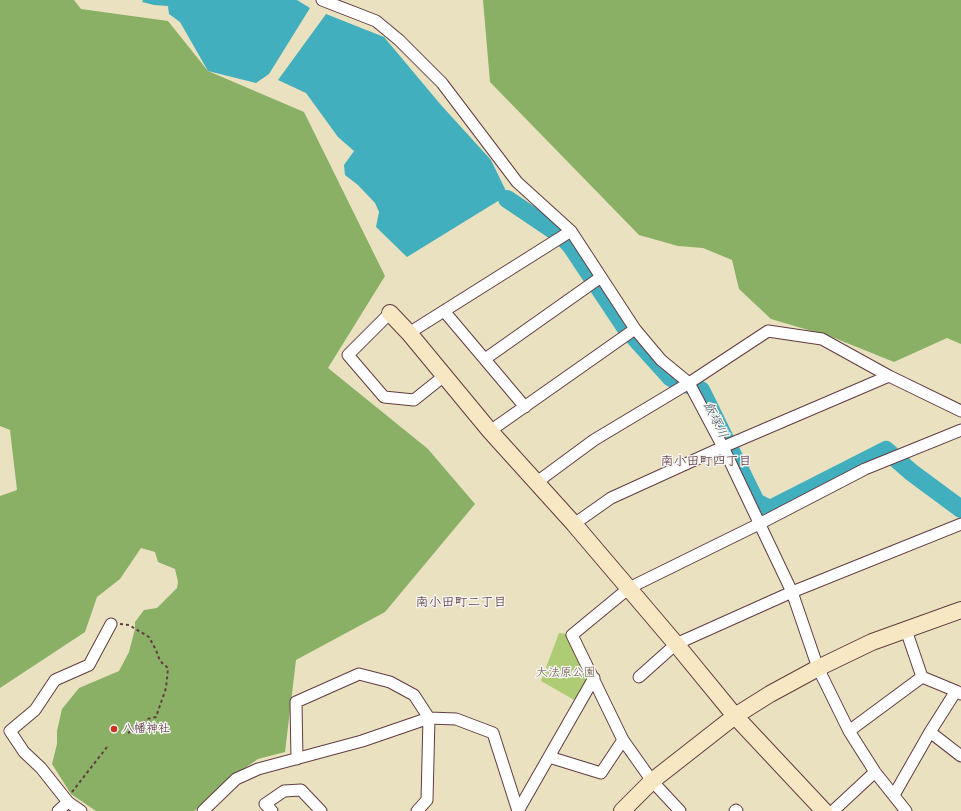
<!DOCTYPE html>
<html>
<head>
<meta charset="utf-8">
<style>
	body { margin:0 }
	canvas { display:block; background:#eae1c0 }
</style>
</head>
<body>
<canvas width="961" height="811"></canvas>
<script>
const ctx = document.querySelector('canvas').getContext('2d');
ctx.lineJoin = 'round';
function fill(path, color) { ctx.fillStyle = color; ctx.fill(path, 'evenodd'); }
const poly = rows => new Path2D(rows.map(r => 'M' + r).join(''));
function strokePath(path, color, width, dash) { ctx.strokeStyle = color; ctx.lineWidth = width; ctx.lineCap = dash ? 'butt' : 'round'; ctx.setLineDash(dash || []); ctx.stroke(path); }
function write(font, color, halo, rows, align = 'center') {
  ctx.font = font + ' Sriracha,"Klee One",sans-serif'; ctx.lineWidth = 3; ctx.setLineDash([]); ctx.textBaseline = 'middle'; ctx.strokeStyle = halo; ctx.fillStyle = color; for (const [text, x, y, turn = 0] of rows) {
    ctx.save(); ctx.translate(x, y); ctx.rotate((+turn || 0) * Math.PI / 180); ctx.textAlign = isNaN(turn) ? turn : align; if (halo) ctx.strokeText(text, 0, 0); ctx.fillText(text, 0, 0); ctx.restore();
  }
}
fill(poly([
	[559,633,567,634,589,677,576,701,541,681]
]), '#adcc74');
fill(poly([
	[0,0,74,0,81,9,168,21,208,71,304,112,385,276,328,368,428,449,475,504,385,612,296,660,285,752,258,759,232,777,208,801,194,811,96,811,71,794,52,764,57,744,57,731,62,709,79,688,119,671,129,652,135,629,135,622,144,610,157,608,177,588,178,582,175,569,158,562,155,552,141,548,120,579,97,597,85,632,0,688,0,496,17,490,10,430,0,426],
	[483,0,961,0,961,344,947,338,894,362,832,337,771,319,739,289,732,260,703,248,678,246,639,235,490,82]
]), '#8ab066');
fill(poly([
	[143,0,297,0,310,8,269,74,256,83,208,71,180,22,169,14,168,6,154,5,142,2],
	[326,14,384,37,441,105,491,160,506,191,498,201,407,257,376,227,379,212,375,203,358,185,345,175,344,165,354,151,338,137,306,93,278,80]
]), '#41afbd');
strokePath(poly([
	[507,199,562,236,571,246,625,327,671,378,701,390,756,502,770,509,886,450,911,472,961,509]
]), '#41afbd', 18);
const street = poly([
	[322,0,376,21,399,40,442,83,517,182,571,231,635,329,661,360,689,383,723,447,792,592,818,668,849,731,875,772,906,811],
	[444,311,525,407],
	[390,313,348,355,384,397,414,400,444,376],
	[409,333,571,231],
	[485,359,601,277],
	[490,431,635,329],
	[537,482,594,440,689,383,768,331,822,339,889,376],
	[574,524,611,498,723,447,889,376,961,411],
	[639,677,676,644,792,592,961,524],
	[922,677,956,691],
	[849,731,922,677,906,630],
	[930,732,961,756],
	[549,757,601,773,623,740],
	[297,759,296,702,359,674,390,682,414,695,429,718,427,800,417,811],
	[894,795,930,732,956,691,961,694],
	[68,802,41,768,24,752,10,731,35,710,55,680,89,665,111,624],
	[58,811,68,802,81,811],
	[203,811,236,779,258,769,362,741,429,718,456,719,493,733,518,811],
	[272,811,265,804,284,791,301,790,321,811],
	[518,811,594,678],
	[680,811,652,781,623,740,572,635,629,588,759,524,865,469,961,430],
	[735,811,736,810,737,811],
	[833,811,875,772]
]);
const secondary = poly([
	[390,313,409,333,490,431,574,524,676,644,735,716,824,811],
	[622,811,652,781,735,716,770,694,818,668,872,642,961,610]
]);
strokePath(street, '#623c41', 13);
strokePath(secondary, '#623c41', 18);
strokePath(poly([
	[120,624,129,625,149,637,156,650,160,661,168,668,166,688,156,717,147,719,127,734],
	[72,792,107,747]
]), '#623c41', 2, [3, 3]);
strokePath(street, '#fff', 11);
strokePath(secondary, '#f7e8c3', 16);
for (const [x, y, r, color] of [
	[114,729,4,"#c8321e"]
]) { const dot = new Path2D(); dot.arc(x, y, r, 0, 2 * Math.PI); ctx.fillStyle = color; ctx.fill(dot); strokePath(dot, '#f6f6f2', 1.5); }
write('12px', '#685341', '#f6f6f2', [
	["大法原公園",566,673]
]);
write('12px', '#4a1f2b', '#f6f6f2', [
	["八幡神社",122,729]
], 'left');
write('italic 13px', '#465965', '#f6f6f2', [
	["飯塚川",715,420,64]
]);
write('13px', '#4a1f2b', '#f6f6f2', [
	["南小田町四丁目",706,462],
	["南小田町二丁目",461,603]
]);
</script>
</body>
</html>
